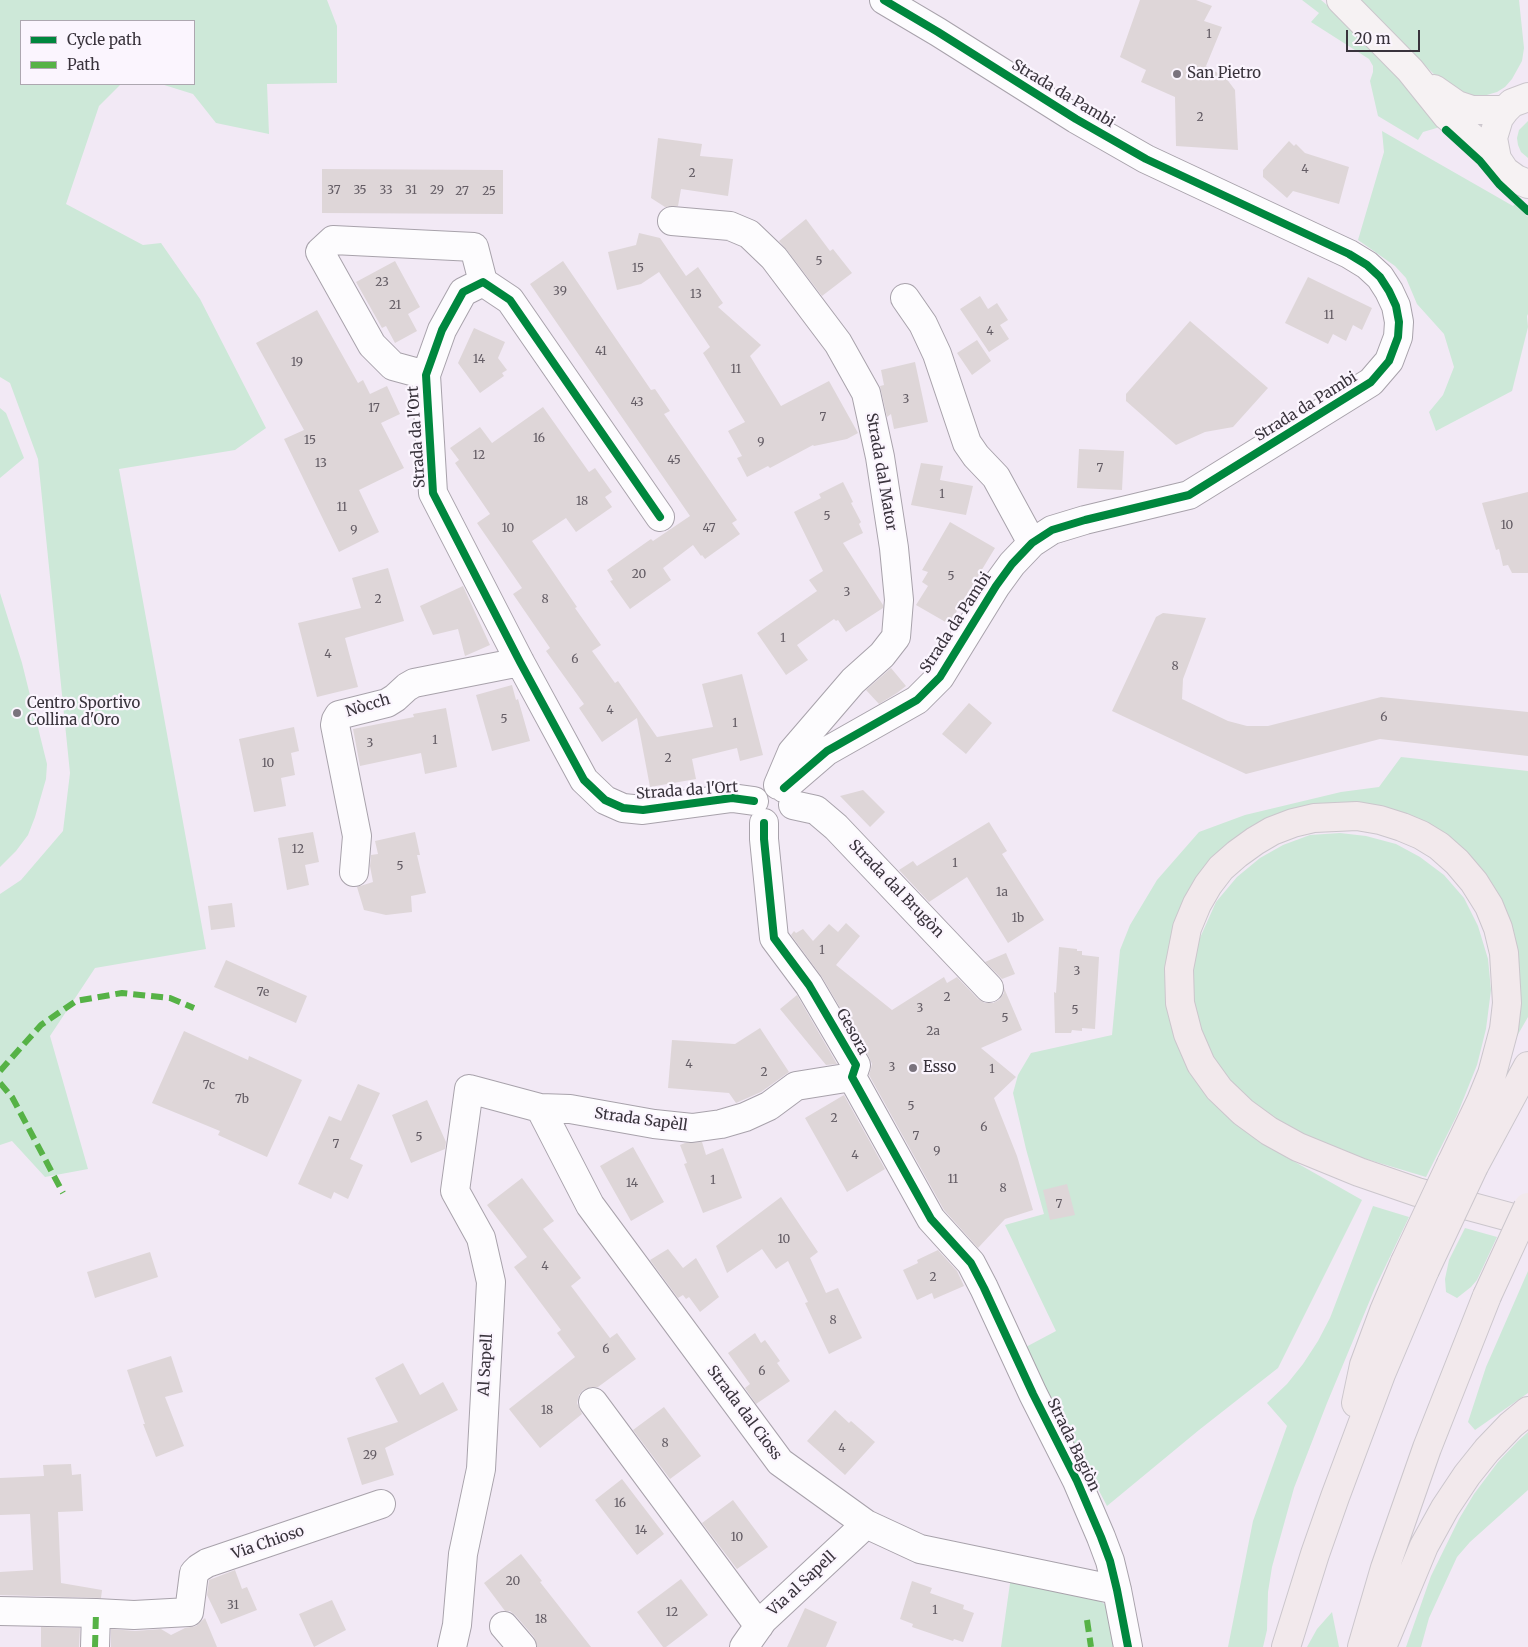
<!DOCTYPE html>
<html>
<head>
<meta charset="utf-8">
<style>
	body { margin:0 }
	#map { position:relative; width:1528px; height:1647px; overflow:hidden; background:#f2e9f5; font-family:Merriweather,serif }
	canvas { display:block }
	.legend { position:absolute; left:20px; top:20px; width:175px; height:65px; box-sizing:border-box; background:#fbf5fe; border:1px solid #ada7b0; margin:0; padding:6px 9px; list-style:none; font-size:15px; color:#39333c }
	.legend li { display:flex; align-items:center; gap:10px; height:25px }
	.legend b { width:25px; border:1px solid #ada7b0 }
	.scale { position:absolute; left:1346px; top:30px; width:74px; height:22px; box-sizing:border-box; border:2px solid #39333c; border-top:0; padding-left:6px; font-size:15px; line-height:18px; white-space:nowrap; color:#39333c; -webkit-text-stroke:4px #fbf5fe; paint-order:stroke }
</style>
</head>
<body>
<div id="map">
<canvas width="1528" height="1647"></canvas>
<ul class="legend">
<li><b style="height:6px;background:#00873e"></b>Cycle path</li>
<li><b style="height:6px;background:#56b246"></b>Path</li>
</ul>
<div class="scale">20 m</div>
</div>
<script>
const ctx = document.querySelector('canvas').getContext('2d');
ctx.lineJoin = 'round';
function fill(path, color) { ctx.fillStyle = color; ctx.fill(path, 'evenodd'); }
const poly = rows => new Path2D(rows.map(r => 'M' + r).join(''));
function strokePath(path, color, width, dash) { ctx.strokeStyle = color; ctx.lineWidth = width; ctx.lineCap = dash ? 'butt' : 'round'; ctx.setLineDash(dash || []); ctx.stroke(path); }
function write(font, color, halo, rows, align = 'center') {
  ctx.font = font + ' Merriweather,serif'; ctx.lineWidth = 4.5; ctx.setLineDash([]); ctx.textBaseline = 'middle'; ctx.strokeStyle = halo; ctx.fillStyle = color; for (const [text, x, y, turn = 0] of rows) {
    ctx.save(); ctx.translate(x, y); ctx.rotate((+turn || 0) * Math.PI / 180); ctx.textAlign = isNaN(turn) ? turn : align; if (halo) ctx.strokeText(text, 0, 0); ctx.fillText(text, 0, 0); ctx.restore();
  }
}
fill(poly([
	[0,0,327,0,337,26,337,83,267,84,269,134,216,123,193,94,161,84,194,84,194,21,21,21,21,84,131,84,120,85,99,106,66,204,143,245,161,243,200,299,266,428,235,450,119,469,206,949,95,968,50,1036,88,1169,45,1177,12,1141,0,1145,0,894,21,880,63,831,70,773,38,459,10,383,0,377],
	[1302,0,1321,0,1327,5,1443,123,1440,127,1423,132,1418,140,1378,116,1370,81,1373,72,1373,66,1369,59,1311,22,1319,13],
	[1359,0,1519,0,1524,48,1522,61,1512,79,1505,87,1497,92,1480,97,1452,92],
	[1528,121,1528,158,1521,152,1518,145,1517,138,1519,130],
	[1382,131,1513,206,1515,204,1528,217,1528,314,1527,316,1528,327,1512,391,1436,431,1429,412,1443,395,1454,367,1444,334,1417,304,1406,278,1395,266,1358,240,1384,152],
	[0,408,6,413,24,458,0,478],
	[0,593,22,663,47,764,46,779,35,817,28,835,16,851,0,867],
	[1401,757,1528,771,1528,1017,1513,1043,1516,985,1442,835,1275,821,1173,933,1223,1111,1258,1141,1362,1200,1278,1368,1199,1430,1107,1506,1024,1348,1056,1331,1005,1225,1044,1214,1026,1149,1013,1093,1018,1075,1031,1053,1112,1035,1120,950,1130,925,1157,880,1199,832,1245,815,1341,792,1379,787],
	[1340,833,1366,836,1396,844,1420,857,1444,875,1464,898,1478,926,1488,959,1491,990,1486,1029,1477,1065,1457,1115,1426,1177,1343,1152,1288,1127,1258,1109,1234,1086,1215,1063,1202,1037,1193,1005,1192,971,1199,940,1216,902,1237,877,1260,858,1283,845,1310,835],
	[1373,1206,1409,1217,1375,1288,1327,1403,1294,1488,1272,1567,1268,1592,1267,1630,1263,1647,1228,1647,1253,1521,1287,1426,1267,1403,1287,1384,1303,1364,1318,1341,1330,1318],
	[1465,1228,1497,1237,1477,1280,1471,1287,1457,1298,1446,1292,1445,1279,1449,1260],
	[1528,1271,1528,1393,1475,1430,1468,1422,1486,1367],
	[1528,1432,1528,1490,1470,1542,1457,1557,1429,1618,1421,1647,1406,1647,1431,1576,1459,1519,1474,1494,1498,1462,1518,1441],
	[1012,1569,1097,1599,1106,1605,1116,1647,1001,1647],
	[1332,1612,1339,1647,1307,1647,1317,1629]
]), '#cde8d8');
fill(poly([
	[1140,0,1196,0,1212,6,1204,21,1222,27,1206,66,1226,78,1235,90,1238,150,1176,146,1175,97,1141,82,1146,70,1120,57],
	[658,138,702,144,700,156,733,159,728,196,681,189,678,206,665,207,651,198],
	[1289,141,1294,146,1296,144,1305,153,1349,167,1339,204,1293,191,1287,198,1263,177,1263,170],
	[322,169,503,170,503,214,322,213],
	[806,219,830,251,833,249,852,273,822,296,786,249,779,241],
	[639,233,660,238,686,276,698,267,723,303,718,307,761,345,750,356,781,406,829,381,858,433,847,439,814,446,813,445,770,468,768,466,747,477,737,458,742,456,728,431,745,422,703,353,710,347,659,272,641,284,617,290,608,252,636,245],
	[395,261,420,307,408,314,417,331,395,343,386,326,382,328,356,282],
	[563,261,651,390,655,389,670,411,664,414,737,520,732,523,740,534,705,559,702,555,701,556,693,545,663,568,671,580,630,609,610,581,613,580,607,570,651,539,653,541,690,516,530,284],
	[1308,277,1372,308,1362,330,1353,325,1346,341,1333,334,1328,344,1285,323],
	[980,296,988,309,997,303,1008,320,1000,325,1009,339,989,352,960,309],
	[317,310,358,383,363,380,370,394,387,386,400,414,381,423,404,468,359,490,379,532,339,552,284,439,304,430,256,343],
	[1190,321,1268,388,1233,427,1205,432,1176,445,1126,401,1126,394],
	[474,328,505,342,498,358,507,370,502,373,504,376,480,393,458,363],
	[977,340,991,361,972,375,957,353],
	[915,362,928,422,894,429,891,414,887,417,880,386,884,385,881,370],
	[543,407,589,472,595,468,612,492,605,497,612,507,576,532,566,518,532,541,577,607,575,608,601,645,592,651,615,683,618,681,657,737,713,727,702,684,742,674,763,755,740,761,737,748,692,759,696,779,650,787,637,718,602,742,579,708,584,704,546,651,550,648,513,594,522,588,477,523,490,514,455,463,459,460,450,448,480,427,492,443],
	[1079,449,1124,451,1122,490,1077,488],
	[921,463,943,466,940,480,973,486,966,515,911,505],
	[843,482,853,502,851,503,861,522,859,524,863,533,843,543,883,605,883,608,846,632,838,620,836,621,834,619,797,645,808,660,786,675,757,633,817,591,809,580,823,571,794,512,821,498,819,494],
	[1528,492,1528,573,1512,573,1508,565,1503,566,1499,549,1496,550,1482,503],
	[950,522,995,548,949,624,916,605,928,586,922,582,928,572,922,570],
	[388,568,404,621,345,638,358,687,317,697,298,623,361,608,352,578],
	[463,586,490,645,465,656,458,629,433,635,420,606],
	[1163,613,1206,618,1183,679,1182,699,1228,721,1247,726,1268,726,1381,697,1528,712,1528,756,1380,739,1246,774,1112,711,1156,617],
	[891,668,906,686,897,693,879,704,866,690],
	[512,685,516,700,518,699,530,741,492,751,476,695],
	[969,703,992,723,966,754,942,734],
	[446,708,457,767,425,774,421,753,360,766,353,729,414,717,413,714],
	[294,727,299,751,291,753,295,775,281,778,286,806,254,812,239,739],
	[863,790,885,812,870,827,840,796],
	[989,822,1007,851,1002,854,1044,920,1008,943,967,877,929,902,899,870,913,861,917,866],
	[313,832,319,862,305,865,309,885,287,890,278,838],
	[415,832,420,855,417,855,426,893,411,896,412,912,386,915,364,910,357,887,373,882,370,866,371,855,378,854,375,841],
	[232,903,235,927,211,930,208,906],
	[846,923,860,936,836,965,892,1010,944,977,947,983,957,977,978,999,985,1003,993,1003,999,1000,1004,993,1004,988,1022,1030,981,1048,1016,1077,994,1098,1017,1156,1033,1210,1005,1219,978,1248,944,1210,869,1075,872,1064,869,1057,822,977,791,935,794,931,796,933,803,929,813,941,829,924,838,932],
	[1059,947,1077,949,1077,951,1082,951,1082,955,1099,957,1095,1029,1082,1028,1082,1031,1072,1030,1071,1033,1055,1033,1054,992,1056,993],
	[1006,953,1015,974,1002,979,985,962],
	[226,960,307,996,296,1023,214,987],
	[797,995,837,1064,826,1065,780,1009],
	[760,1028,789,1072,761,1092,736,1103,729,1093,668,1088,672,1040,735,1044],
	[184,1031,248,1060,249,1056,302,1080,267,1157,218,1135,220,1131,152,1103],
	[358,1084,380,1093,350,1159,363,1165,348,1199,334,1192,331,1199,298,1184,329,1116,341,1121],
	[844,1095,885,1169,847,1192,805,1118],
	[427,1100,446,1142,445,1149,411,1163,392,1115],
	[702,1142,706,1155,723,1148,742,1198,703,1213,684,1164,687,1163,680,1145,685,1143],
	[633,1147,664,1202,631,1221,600,1166],
	[522,1178,554,1221,543,1229,581,1278,571,1286,610,1338,617,1333,636,1359,598,1387,591,1387,583,1390,579,1395,577,1403,582,1414,540,1448,509,1409,575,1357,557,1333,561,1330,514,1267,527,1257,487,1205],
	[1067,1184,1075,1215,1050,1220,1043,1190],
	[781,1197,818,1252,810,1258,826,1293,838,1288,862,1338,829,1354,805,1303,808,1302,788,1261,776,1269,762,1249,727,1273,716,1246],
	[668,1249,683,1268,696,1258,719,1297,700,1312,689,1297,686,1299,683,1295,678,1298,650,1260],
	[938,1250,957,1271,964,1286,934,1299,932,1293,917,1300,903,1270,918,1263,917,1260],
	[150,1252,158,1277,95,1298,87,1272],
	[755,1333,761,1343,765,1340,780,1361,777,1363,790,1381,756,1404,745,1388,750,1384,728,1353],
	[171,1356,183,1392,165,1397,184,1446,156,1457,143,1424,145,1424,127,1370],
	[403,1363,420,1395,443,1382,458,1410,385,1448,394,1475,362,1485,347,1438,398,1422,375,1378],
	[664,1407,701,1456,670,1479,633,1430],
	[835,1410,849,1423,851,1421,875,1442,845,1475,807,1441],
	[71,1464,72,1475,81,1474,83,1511,58,1512,61,1583,102,1590,101,1598,0,1595,0,1572,33,1570,30,1514,0,1515,0,1478,44,1476,43,1465],
	[622,1479,664,1534,637,1555,595,1500],
	[733,1500,768,1547,737,1569,702,1523],
	[521,1554,542,1581,540,1582,591,1647,537,1647,534,1637,516,1616,510,1611,505,1611,484,1583],
	[235,1570,242,1589,247,1587,257,1610,221,1624,207,1595,209,1580],
	[681,1579,708,1615,666,1647,663,1647,637,1612],
	[912,1581,932,1588,930,1593,964,1605,963,1609,974,1613,963,1642,954,1639,953,1641,912,1627,913,1624,900,1619],
	[332,1600,346,1630,314,1647,299,1614],
	[805,1608,837,1622,826,1647,787,1647],
	[205,1618,217,1647,111,1647,111,1629,135,1631,161,1629,171,1635,185,1628,196,1626],
	[41,1627,80,1628,79,1647,41,1647]
]), '#ded6d8');
const minor = poly([
	[672,221,730,226,749,234,774,258,838,343,866,393,880,457,894,548,899,600,896,637,882,655,853,681,792,752,778,785],
	[905,298,923,324,937,354,967,443,976,456,996,477,1032,543],
	[426,375,393,366,372,345,320,252,333,240,474,247,483,282],
	[660,517,510,300,483,282,463,292,442,330,426,375,433,493,520,662,584,780,605,800,623,808,643,810,732,798,754,801],
	[784,788,827,751,917,700,940,677,996,586,1012,564,1032,543,1052,530,1085,520,1189,495,1371,382,1389,361,1398,337,1399,322,1396,306,1389,291,1380,277,1367,265,1349,254,1146,159,1076,119,938,32,884,0],
	[793,805,816,810,836,827,989,988],
	[764,823,764,839,774,938,809,985,856,1065,852,1077,931,1219,971,1263,984,1288,1033,1394,1077,1481,1101,1537,1110,1561,1117,1590,1128,1647],
	[354,872,357,836,335,725,336,720,339,715,387,703,395,698,407,687,414,683,520,662],
	[540,1108,590,1205,780,1462,866,1524,920,1549,1117,1590],
	[593,1402,759,1626],
	[0,1611,96,1613,134,1615,189,1612,194,1573,199,1568,207,1563,381,1504],
	[504,1626,522,1647],
	[95,1647,96,1613],
	[452,1647,457,1625,463,1554,481,1469,491,1282,481,1238,455,1191,469,1089,540,1108,570,1109,654,1124,692,1128,721,1124,745,1117,769,1106,796,1086,852,1077],
	[744,1647,763,1620,866,1524]
]);
const major = poly([
	[1341,0,1410,70,1447,116,1497,159],
	[1434,89,1457,105,1472,110,1505,110],
	[1528,97,1512,103,1505,110,1499,118,1493,138,1497,159,1505,171,1516,179,1528,184]
]);
const highway = poly([
	[1451,1164,1481,1101,1492,1074,1504,1029,1507,1003,1504,953,1498,928,1489,906,1474,882,1457,862,1439,846,1421,835,1402,827,1380,820,1357,816,1314,818,1293,823,1272,831,1255,841,1237,854,1221,868,1208,885,1197,904,1187,928,1179,969,1180,1003,1188,1034,1201,1064,1219,1089,1243,1112,1269,1131,1298,1147,1359,1172,1417,1192,1528,1222],
	[1474,1166,1528,1066],
	[1356,1403,1364,1365,1384,1311,1405,1262],
	[1286,1647,1315,1554,1335,1497,1381,1374,1425,1270],
	[1362,1647,1385,1568,1427,1448,1487,1296],
	[1382,1647,1424,1546,1445,1508,1467,1475,1487,1450,1511,1425,1528,1411]
]);
strokePath(minor, '#a8a2ab', 30);
strokePath(major, '#cbc6cc', 30);
strokePath(highway, '#cbc6cc', 30);
strokePath(minor, '#fdfcfe', 28);
strokePath(major, '#f6f2f3', 28);
strokePath(highway, '#f2e9ec', 28);
const highwayBridge = poly([
	[1405,1262,1451,1164],
	[1425,1270,1474,1166],
	[1487,1296,1528,1207]
]);
strokePath(highwayBridge, '#cbc6cc', 30, []);
strokePath(highwayBridge, '#f2e9ec', 28);
strokePath(poly([
	[0,1071,41,1025,76,1001,122,993,170,998,194,1008],
	[0,1083,12,1097,63,1193],
	[1087,1620,1091,1647],
	[95,1647,96,1613]
]), '#56b246', 6, [12, 6]);
strokePath(poly([
	[1446,130,1480,161,1499,184,1528,211],
	[660,517,510,300,483,282,463,292,442,330,426,375,433,493,520,662,584,780,605,800,623,808,643,810,732,798,754,801],
	[784,788,827,751,917,700,940,677,996,586,1012,564,1032,543,1052,530,1085,520,1189,495,1371,382,1389,361,1398,337,1399,322,1396,306,1389,291,1380,277,1367,265,1349,254,1146,159,1076,119,938,32,884,0],
	[764,823,764,839,774,938,809,985,856,1065,852,1077,931,1219,971,1263,984,1288,1033,1394,1077,1481,1101,1537,1110,1561,1117,1590,1128,1647]
]), '#00873e', 8);
for (const [x, y, r, color] of [
	[1177,74,5,"#7a737d"],
	[17,713,5,"#7a737d"],
	[913,1068,5,"#7a737d"]
]) { const dot = new Path2D(); dot.arc(x, y, r, 0, 2 * Math.PI); ctx.fillStyle = color; ctx.fill(dot); strokePath(dot, '#fbf5fe', 2); }
write('12px', '#635c64', null, [
	["1",1209,35],
	["2",1200,118],
	["4",1305,170],
	["2",692,174],
	["37",334,191],
	["35",360,191],
	["33",386,191],
	["31",411,191],
	["29",437,191],
	["27",462,192],
	["25",489,192],
	["5",819,262],
	["15",638,269],
	["23",382,283],
	["39",560,292],
	["13",696,295],
	["21",395,306],
	["11",1329,316],
	["4",990,332],
	["41",601,352],
	["14",479,360],
	["19",297,363],
	["11",736,370],
	["3",906,400],
	["43",637,403],
	["17",374,409],
	["7",823,418],
	["16",539,439],
	["15",310,441],
	["9",761,443],
	["12",479,456],
	["45",674,461],
	["13",321,464],
	["7",1100,469],
	["1",942,495],
	["18",582,502],
	["11",342,508],
	["5",827,517],
	["10",1507,526],
	["10",508,529],
	["47",709,529],
	["9",354,531],
	["20",639,575],
	["5",951,577],
	["3",847,593],
	["2",378,600],
	["8",545,600],
	["1",783,639],
	["4",328,655],
	["6",575,660],
	["8",1175,667],
	["4",610,711],
	["6",1384,718],
	["5",504,720],
	["1",735,724],
	["1",435,741],
	["3",370,744],
	["2",668,759],
	["10",268,764],
	["12",298,850],
	["1",955,864],
	["5",400,867],
	["1a",1002,893],
	["1b",1018,919],
	["1",822,951],
	["3",1077,972],
	["7e",263,993],
	["2",947,998],
	["3",920,1009],
	["5",1075,1011],
	["5",1005,1019],
	["2a",933,1032],
	["4",689,1065],
	["3",892,1068],
	["1",992,1070],
	["2",764,1073],
	["7c",209,1086],
	["7b",242,1100],
	["5",911,1107],
	["2",834,1119],
	["6",984,1128],
	["7",916,1137],
	["5",419,1138],
	["7",336,1145],
	["9",937,1152],
	["4",855,1156],
	["11",953,1180],
	["1",713,1181],
	["14",632,1184],
	["8",1003,1189],
	["7",1059,1205],
	["10",784,1240],
	["4",545,1267],
	["2",933,1278],
	["8",833,1321],
	["6",606,1350],
	["6",762,1372],
	["18",547,1411],
	["8",665,1444],
	["4",842,1449],
	["29",370,1456],
	["16",620,1504],
	["14",641,1531],
	["10",737,1538],
	["20",513,1582],
	["31",233,1606],
	["1",935,1611],
	["12",672,1613],
	["18",541,1620]
]);
write('15px', '#39333c', '#fbf5fe', [
	["San Pietro",1187,74],
	["Centro Sportivo",27,704],
	["Collina d'Oro",27,721],
	["Esso",923,1068]
], 'left');
write('15px', '#39333c', '#fbf5fe', [
	["Strada da Pambi",1063,94,31],
	["Strada da Pambi",1306,407,-32],
	["Strada da l'Ort",417,437,-94],
	["Strada dal Mator",881,472,80],
	["Strada da Pambi",956,623,-57],
	["Nòcch",368,706,-17],
	["Strada da l'Ort",687,791,-4],
	["Strada dal Brugòn",896,889,46],
	["Gesora",852,1032,61],
	["Strada Sapèll",641,1120,8],
	["Al Sapell",486,1365,-87],
	["Strada dal Cioss",744,1413,53],
	["Strada Bagiòn",1073,1445,64],
	["Via Chioso",268,1543,-19],
	["Via al Sapell",802,1584,-43]
]);
</script>
</body>
</html>
